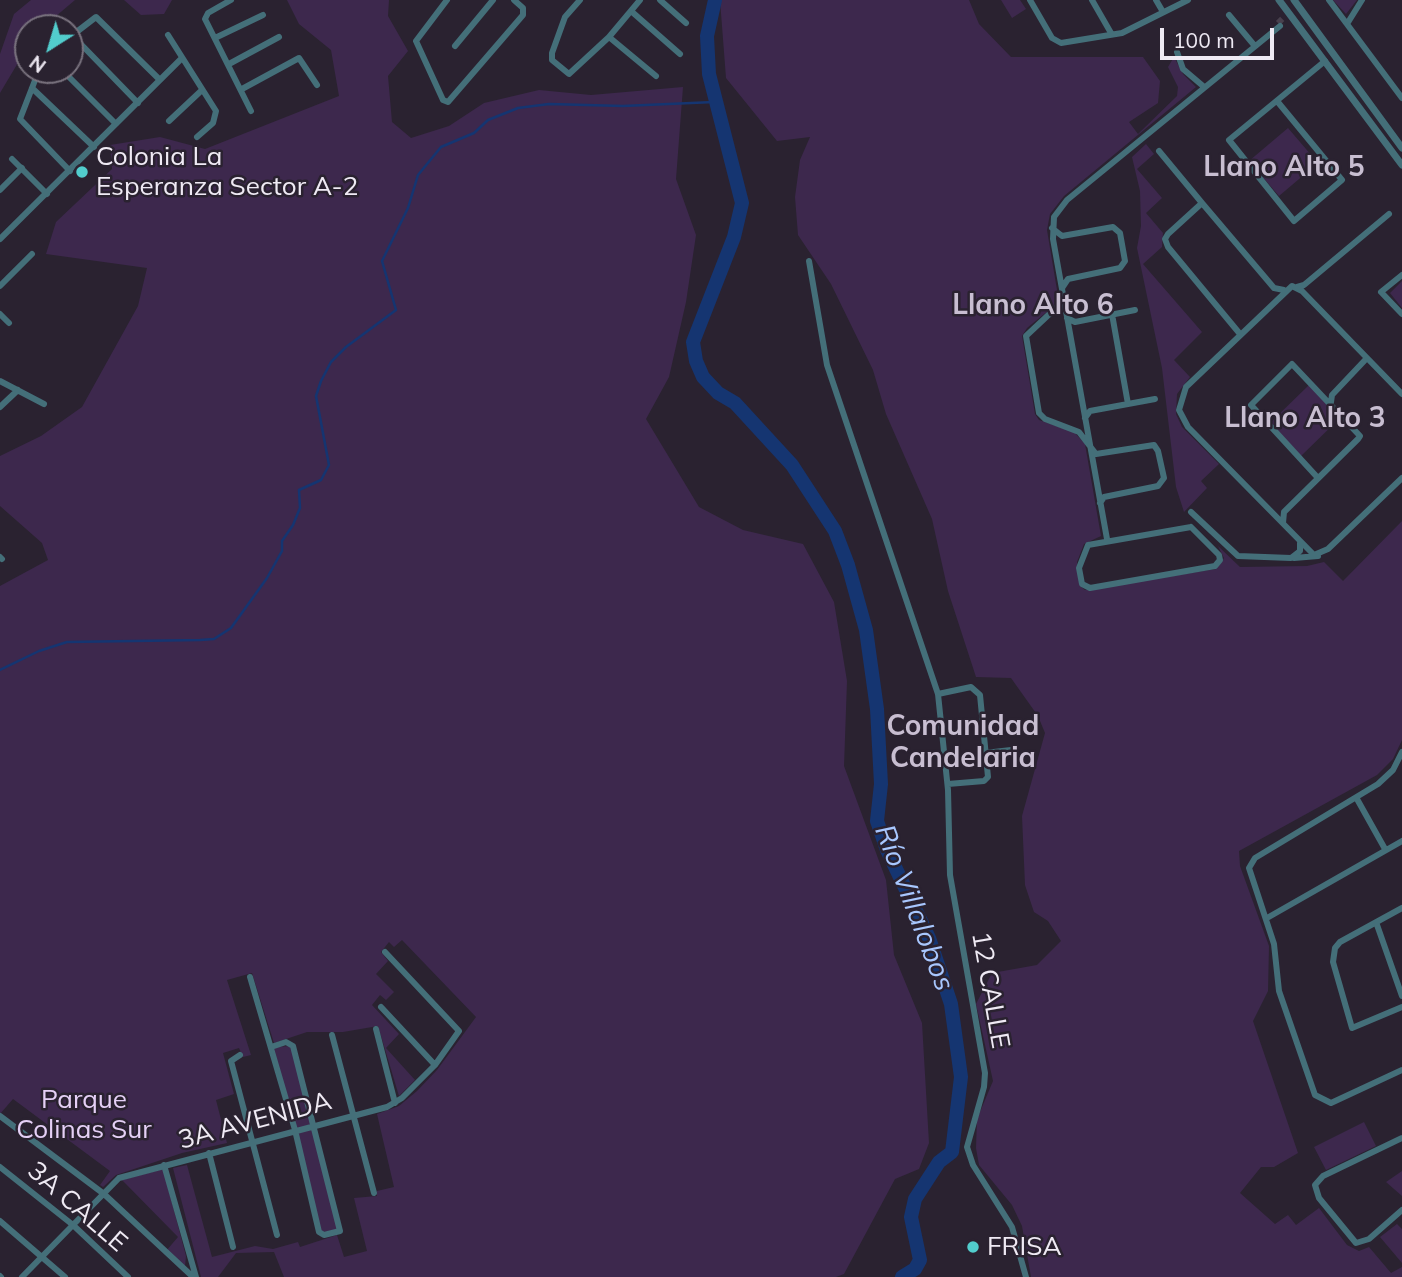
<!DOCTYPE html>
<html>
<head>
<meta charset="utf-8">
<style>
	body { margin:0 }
	#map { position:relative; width:1402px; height:1277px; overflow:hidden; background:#2a2230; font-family:Mulish,sans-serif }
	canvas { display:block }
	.north { position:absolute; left:14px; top:14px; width:70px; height:70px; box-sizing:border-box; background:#2a2230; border:2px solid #79727e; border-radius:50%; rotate:217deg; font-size:19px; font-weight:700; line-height:28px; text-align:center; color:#efeaf4 }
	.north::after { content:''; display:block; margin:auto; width:24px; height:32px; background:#52cdcd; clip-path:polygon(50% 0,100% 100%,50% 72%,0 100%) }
	.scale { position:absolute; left:1160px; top:28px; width:114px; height:32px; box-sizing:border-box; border:4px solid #efeaf4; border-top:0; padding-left:9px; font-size:21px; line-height:24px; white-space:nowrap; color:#efeaf4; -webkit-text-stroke:5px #2a2230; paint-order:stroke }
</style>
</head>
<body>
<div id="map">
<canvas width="1402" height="1277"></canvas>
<div class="north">N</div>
<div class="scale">100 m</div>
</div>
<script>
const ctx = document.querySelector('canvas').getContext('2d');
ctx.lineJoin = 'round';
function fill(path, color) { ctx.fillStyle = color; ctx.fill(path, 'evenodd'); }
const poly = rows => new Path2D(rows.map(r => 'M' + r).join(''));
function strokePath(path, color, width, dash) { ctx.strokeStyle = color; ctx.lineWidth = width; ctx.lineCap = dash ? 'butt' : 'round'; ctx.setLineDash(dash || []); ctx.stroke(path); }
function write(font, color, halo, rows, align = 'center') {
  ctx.font = font + ' Mulish,sans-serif'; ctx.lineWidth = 5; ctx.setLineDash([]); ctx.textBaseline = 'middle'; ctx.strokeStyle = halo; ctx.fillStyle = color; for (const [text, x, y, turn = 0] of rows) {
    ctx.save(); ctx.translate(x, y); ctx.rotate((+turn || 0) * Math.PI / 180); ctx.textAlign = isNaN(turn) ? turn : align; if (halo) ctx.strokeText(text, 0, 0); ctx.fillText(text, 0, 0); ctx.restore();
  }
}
fill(poly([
	[31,0,75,0,42,28,28,28,28,46,0,93,0,54,14,14],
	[124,0,172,0,164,14,141,15],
	[287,0,389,0,388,16,408,51,388,76,392,122,411,138,449,126,484,103,539,90,591,95,683,87,676,179,696,235,686,302,669,377,646,419,699,507,743,530,803,544,834,602,847,681,844,766,886,880,894,955,922,1023,929,1143,919,1169,895,1179,844,1274,836,1277,284,1277,274,1252,236,1253,218,1277,201,1277,173,1168,187,1165,212,1257,255,1246,273,1249,298,1242,300,1247,337,1235,344,1257,367,1251,354,1198,377,1196,377,1191,394,1187,377,1114,399,1106,417,1091,437,1070,476,1017,402,940,394,947,389,942,381,952,388,961,376,974,394,992,386,1000,380,995,372,1005,399,1034,386,1048,415,1080,399,1096,378,1026,343,1032,307,1032,274,1043,252,973,227,980,251,1055,243,1057,239,1048,223,1053,234,1094,216,1100,227,1143,182,1153,116,1175,103,1187,100,1185,110,1171,13,1099,0,1114,0,586,48,560,42,543,0,506,0,456,41,436,82,407,138,306,147,268,46,254,56,222,112,169,110,145,160,137,205,149,339,96,331,50,299,24],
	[720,0,969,0,979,24,1011,57,1143,57,1160,81,1158,103,1129,122,1138,134,1177,96,1178,87,1168,67,1174,57,1183,74,1196,87,1064,196,1050,214,1047,230,1058,296,1054,306,1027,328,1022,336,1035,414,1039,420,1074,432,1085,444,1101,536,1084,544,1077,562,1080,586,1085,590,1216,569,1224,558,1218,546,1240,567,1307,566,1324,562,1343,581,1402,521,1402,740,1393,759,1377,775,1239,851,1240,866,1269,946,1268,991,1253,1021,1298,1153,1274,1167,1261,1167,1240,1193,1275,1224,1288,1215,1296,1225,1319,1208,1347,1245,1359,1251,1369,1247,1391,1273,1402,1267,1402,1277,1031,1277,1022,1226,1012,1205,979,1165,976,1148,977,1119,993,1081,976,1004,992,973,1037,965,1061,941,1048,921,1034,912,1025,885,1022,816,1045,733,1038,716,1011,678,976,677,948,591,932,519,886,414,873,370,831,284,798,235,795,197,800,160,810,137,777,141,726,78],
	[1001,0,1020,0,1026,9,1012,18],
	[1333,0,1357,0,1346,14],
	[1288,128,1318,163,1279,196,1249,161],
	[1146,144,1154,154,1137,169,1162,198,1146,213,1163,233,1162,247,1143,264,1202,332,1174,360,1190,377,1177,394,1176,414,1182,427,1219,464,1201,481,1207,488,1184,512,1176,487,1162,368,1137,248,1141,226,1140,191,1132,157],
	[1402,281,1402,308,1390,293],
	[1309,385,1340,418,1301,456,1270,423],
	[293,1046,340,1231,319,1232,271,1047],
	[1364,1122,1376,1146,1326,1170,1314,1147],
	[163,1169,186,1256,185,1266,166,1251,178,1237,122,1180],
	[1402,1171,1402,1196,1386,1182],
	[1397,1224,1402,1229,1402,1263,1380,1237]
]), '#3d284d');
strokePath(poly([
	[0,670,39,651,67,642,200,640,214,639,231,628,267,578,282,551,282,541,293,525,300,508,299,490,321,480,329,465,316,396,321,381,331,362,346,347,396,310,382,261,408,208,418,175,441,147,474,133,488,120,518,108,549,104,623,106,714,102]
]), '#153571', 2.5);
strokePath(poly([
	[715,0,707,36,709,74,742,203,734,237,693,342,696,361,703,377,718,393,735,403,792,465,835,531,848,565,866,630,877,709,881,784,877,821,887,850,929,938,951,1004,961,1077,952,1152,939,1162,915,1199,911,1217,920,1260,915,1269,902,1277]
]), '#153571', 14);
strokePath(poly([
	[1278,23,1284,17]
]), '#48404d', 6, [6, 3]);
strokePath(poly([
	[231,0,208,13,205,19,251,111],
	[447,0,416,41,443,100,448,102,523,15,523,8,514,0],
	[580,0,565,17,552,53,552,60,569,74,609,37,640,0],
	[660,0,686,23],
	[1030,0,1052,38,1061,43,1122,33,1188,0],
	[1092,0,1111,33],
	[1156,0,1163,12],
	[1329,0,1402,98],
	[631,11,680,54],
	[1229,15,1254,45],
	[1347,24,1362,0],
	[72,35,138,103],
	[168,35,216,111,213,123,197,137],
	[70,37,96,17,160,80],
	[609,37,656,76],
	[215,38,263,15],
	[455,46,493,0],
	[1177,52,1183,69,1203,86],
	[229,64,279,37],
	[39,70,20,119,70,171],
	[62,70,116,124],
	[32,88,94,147],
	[242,89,299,58,317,85],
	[1277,101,1342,180,1294,221,1229,140,1325,61],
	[169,121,202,90],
	[1159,151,1202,203],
	[12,159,47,194],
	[0,190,22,168],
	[1052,228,1062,236,1113,227,1120,233,1125,261,1120,268,1068,279,1062,288],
	[0,239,182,58],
	[809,261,827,365,938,694,948,790,950,875,985,1073,984,1087,967,1147,973,1165,1012,1227,1026,1277],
	[1402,275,1381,292,1402,314],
	[0,286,32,254],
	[1297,287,1304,285,1389,214],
	[1062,297,1059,305,1026,336,1039,413,1045,419,1079,432,1096,454,1154,445,1158,451,1164,478,1158,486,1104,497,1100,503],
	[0,314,9,323],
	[1112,314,1128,404],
	[1067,318,1075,322,1135,310],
	[1240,334,1168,247,1165,239,1168,234,1202,203,1274,288,1284,290],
	[0,381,44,404],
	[1402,394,1302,291,1292,286,1186,387,1179,410,1188,427,1314,555,1328,549,1402,478],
	[1331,402,1332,395,1367,358],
	[0,407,18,390],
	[1085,418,1090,411,1155,399],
	[1191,512,1238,556,1291,558,1300,551,1300,543],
	[1283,523,1284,512,1358,439,1360,436,1292,364,1251,405,1318,478],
	[1191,527,1219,555,1220,560,1215,566,1090,588,1082,584,1079,568,1088,545,1191,527],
	[1107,539,1053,239,1054,217,1067,200,1280,26],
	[0,557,2,559],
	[1294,558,1318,556],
	[938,694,971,687,980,695,988,777,984,781,948,784],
	[1402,752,1393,770,1378,784,1255,858,1249,868,1274,944,1279,991,1315,1095,1331,1103,1402,1070],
	[985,753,1011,750],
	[1357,799,1385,849],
	[1402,908,1340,942,1335,948,1333,962,1352,1028,1402,1007],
	[1267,918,1402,841],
	[1376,922,1402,996],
	[250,977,295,1130,319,1232,324,1235,340,1231,293,1046,286,1042,271,1047],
	[381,1007,435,1065],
	[376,1029,395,1103],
	[332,1035,374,1193],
	[240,1055,231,1061,277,1235],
	[0,1116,104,1194,193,1277],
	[1402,1138,1323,1176,1315,1185,1319,1198,1356,1243,1369,1239,1402,1210],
	[209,1153,233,1247],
	[164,1165,196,1277],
	[0,1167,73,1225,128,1277],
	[0,1221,65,1277],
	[0,1276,1,1277],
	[22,1277,119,1178,387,1107,402,1098,435,1065,459,1031,385,952]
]), '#446f79', 6);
strokePath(poly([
	[1279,0,1402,165],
	[1294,0,1402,148]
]), '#446f79', 7);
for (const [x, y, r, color] of [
	[82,172,7,"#52cdcd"],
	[973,1247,7,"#52cdcd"]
]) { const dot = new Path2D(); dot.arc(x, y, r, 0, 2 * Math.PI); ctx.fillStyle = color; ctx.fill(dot); strokePath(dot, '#2a2230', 2.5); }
write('26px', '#efeaf4', '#2a2230', [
	["Colonia La",96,157],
	["Esperanza Sector A-2",96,187],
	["FRISA",987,1247]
], 'left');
write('26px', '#efeaf4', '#2a2230', [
	["12 CALLE",990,990,80],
	["3A AVENIDA",255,1121,-15],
	["3A CALLE",77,1207,41]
]);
write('26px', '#e5d0f6', '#2a2230', [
	["Parque",84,1100],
	["Colinas Sur",84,1130]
]);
write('bold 28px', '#c8bed1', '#2a2230', [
	["Llano Alto 5",1284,168],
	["Llano Alto 6",1033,306],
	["Llano Alto 3",1305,419],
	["Comunidad",963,727],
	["Candelaria",963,759]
]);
write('italic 28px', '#a8c7fe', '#2a2230', [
	["Río Villalobos",914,908,69]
]);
</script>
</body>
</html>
